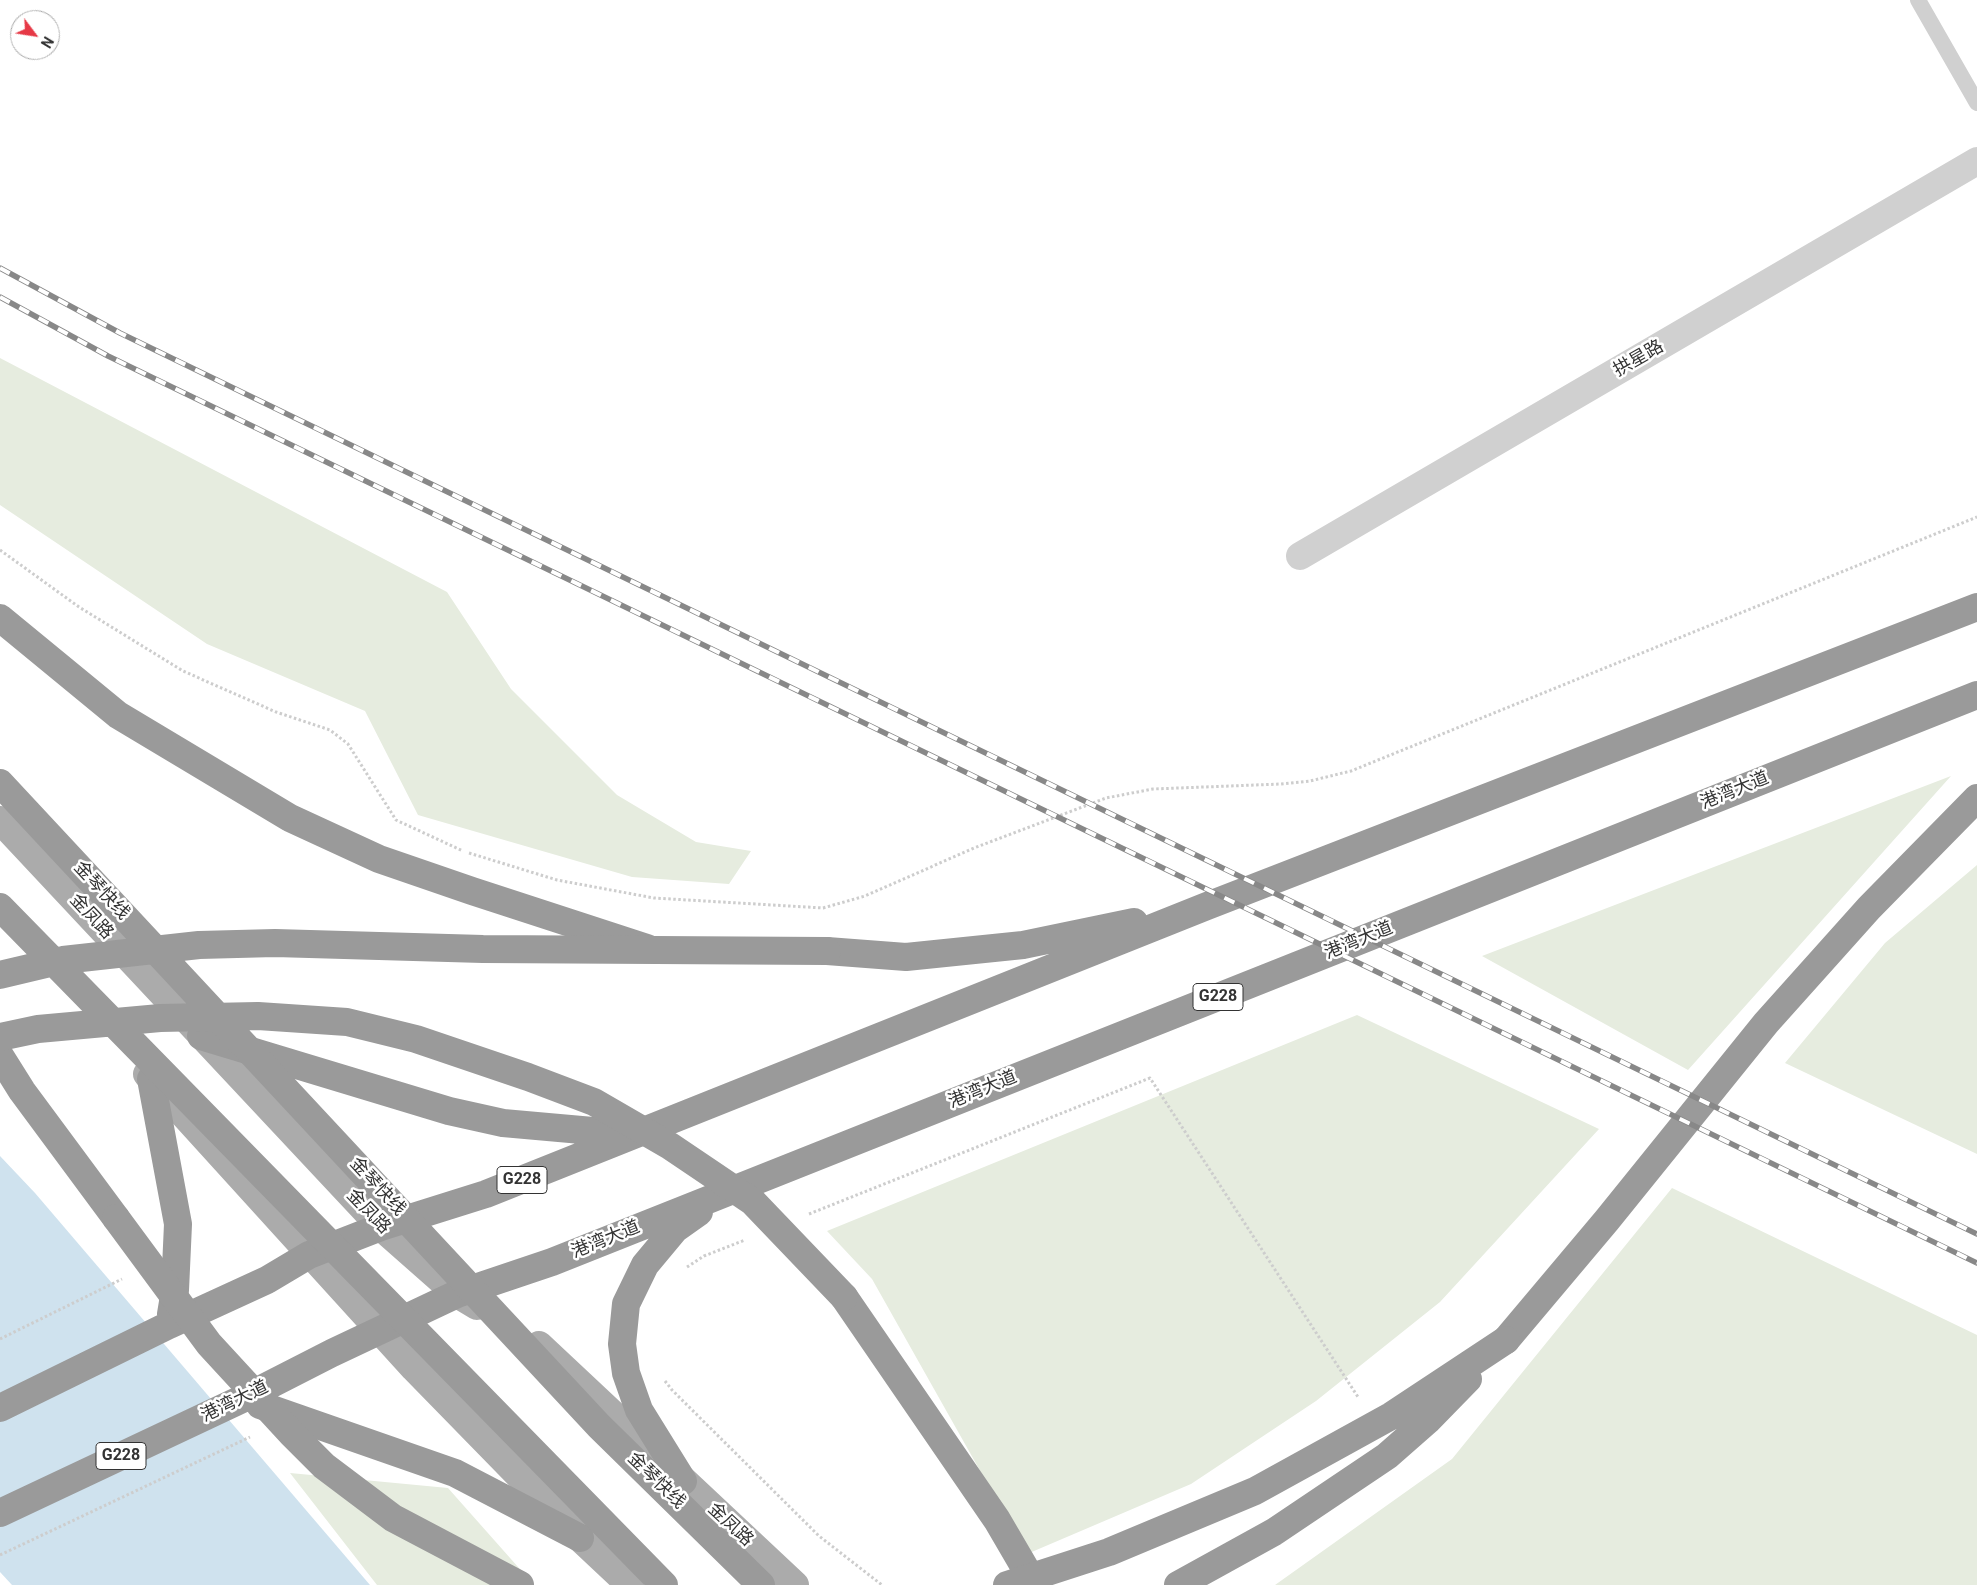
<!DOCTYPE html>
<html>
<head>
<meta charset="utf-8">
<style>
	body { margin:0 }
	#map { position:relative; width:1977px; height:1585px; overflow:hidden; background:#fff; font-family:Roboto,sans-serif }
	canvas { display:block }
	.north { position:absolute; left:10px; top:10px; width:50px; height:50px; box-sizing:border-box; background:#fff; border:1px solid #adadad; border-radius:50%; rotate:121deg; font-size:14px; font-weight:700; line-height:20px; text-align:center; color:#333 }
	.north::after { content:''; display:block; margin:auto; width:18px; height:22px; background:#e63946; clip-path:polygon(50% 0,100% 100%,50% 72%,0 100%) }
</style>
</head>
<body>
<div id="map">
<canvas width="1977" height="1585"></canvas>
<div class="north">N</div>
</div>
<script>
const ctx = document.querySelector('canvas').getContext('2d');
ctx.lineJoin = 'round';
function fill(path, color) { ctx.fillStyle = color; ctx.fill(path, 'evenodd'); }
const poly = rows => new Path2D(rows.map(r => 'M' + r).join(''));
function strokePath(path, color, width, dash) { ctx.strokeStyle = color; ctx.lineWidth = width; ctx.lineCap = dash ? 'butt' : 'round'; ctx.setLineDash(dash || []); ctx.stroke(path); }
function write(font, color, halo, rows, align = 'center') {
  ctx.font = font + ' Roboto,"Noto Sans SC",sans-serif'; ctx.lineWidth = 5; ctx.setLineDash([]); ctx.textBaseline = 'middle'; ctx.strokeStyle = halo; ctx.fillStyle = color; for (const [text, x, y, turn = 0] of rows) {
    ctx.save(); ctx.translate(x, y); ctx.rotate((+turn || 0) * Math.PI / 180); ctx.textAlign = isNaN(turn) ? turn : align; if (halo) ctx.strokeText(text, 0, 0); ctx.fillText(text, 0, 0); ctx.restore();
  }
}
fill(poly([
	[0,358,447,592,511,689,617,795,696,842,751,851,729,884,632,877,418,815,365,711,207,644,0,505],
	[1951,776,1688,1070,1482,956],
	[1977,865,1977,1154,1785,1063,1885,943],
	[1357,1015,1599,1129,1440,1302,1316,1401,1191,1484,1027,1554,872,1279,827,1231],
	[1672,1188,1977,1335,1977,1585,1275,1585,1452,1459],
	[290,1473,448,1488,534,1585,377,1585]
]), '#e6ecdf');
fill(poly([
	[0,1156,35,1193,370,1585,12,1585,0,1572]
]), '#cfe2ee');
strokePath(poly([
	[0,550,79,607,183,671,276,712,330,730,348,744,396,820,463,851],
	[469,853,557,880,654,898,823,908,865,896,974,848,1106,798,1153,789,1281,784,1310,781,1351,771,1977,517],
	[809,1214,1150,1078,1358,1397],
	[687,1267,704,1256,745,1240],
	[0,1339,122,1279],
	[665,1381,672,1390,819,1536,882,1585],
	[0,1555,250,1437]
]), '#cdcdcd', 3, [2.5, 2.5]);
strokePath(poly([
	[1918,0,1977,103]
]), '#d0d0d0', 16);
strokePath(poly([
	[1300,556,1977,161]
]), '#d0d0d0', 28);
strokePath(poly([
	[0,820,381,1227,457,1294,477,1306],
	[147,1074,414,1368,580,1538,630,1585],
	[539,1345,795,1585]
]), '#ababab', 28);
strokePath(poly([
	[0,618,118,715,290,818,379,859,472,891,647,948],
	[827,951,906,957,1023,945,1134,922],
	[201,1036,449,1111,503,1123,604,1132,629,1129],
	[0,1056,22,1091,116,1218],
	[151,1079,178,1224,175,1290,171,1314],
	[844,1297,997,1520,1035,1585],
	[1506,1340,1607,1220,1766,1023,1869,908,1977,798],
	[260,1405,455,1473,580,1538],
	[0,1408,169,1325,267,1280,309,1255,381,1227,486,1194,1207,906,1977,607],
	[683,1481,639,1410,626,1373,622,1344,626,1304,645,1265,675,1229,699,1212],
	[0,1513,242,1399,332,1353,457,1294,552,1262,1977,695]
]), '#9a9a9a', 28);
const rail = poly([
	[0,268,120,333,1977,1234],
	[0,297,108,356,1977,1263]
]);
strokePath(rail, '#888', 5.5);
strokePath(rail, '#fff', 4, [11]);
strokePath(poly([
	[0,783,599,1426,761,1585],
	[0,907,664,1585],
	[0,975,63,960,199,945,275,943,483,949,827,951],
	[0,1037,38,1029,160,1018,258,1016,347,1022,416,1039,528,1077,594,1102,670,1146,753,1202,844,1297],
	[116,1218,209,1344,291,1433,324,1466,393,1518,520,1585],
	[1007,1585,1109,1552,1255,1491,1391,1416,1506,1340],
	[1178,1585,1274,1532,1387,1456,1428,1420,1468,1379]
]), '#9a9a9a', 28);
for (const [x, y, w] of [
	[1218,997,50],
	[522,1180,50],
	[121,1456,50]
]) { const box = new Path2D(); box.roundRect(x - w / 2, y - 13.5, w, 27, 4); ctx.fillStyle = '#fff'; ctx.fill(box); strokePath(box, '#333', 1); }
write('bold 16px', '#333', null, [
	["G228",1218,997],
	["G228",522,1180],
	["G228",121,1456]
]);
write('18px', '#333', '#fff', [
	["拱星路",1639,359,-30],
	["港湾大道",1735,791,-22],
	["金琴快线",101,891,47],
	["金凤路",91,917,47],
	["港湾大道",1359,941,-22],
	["港湾大道",983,1090,-22],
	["金琴快线",377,1187,47],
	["金凤路",368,1212,46],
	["港湾大道",606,1240,-22],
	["港湾大道",235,1402,-26],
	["金琴快线",656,1481,44],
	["金凤路",730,1525,43]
]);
</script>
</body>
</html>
